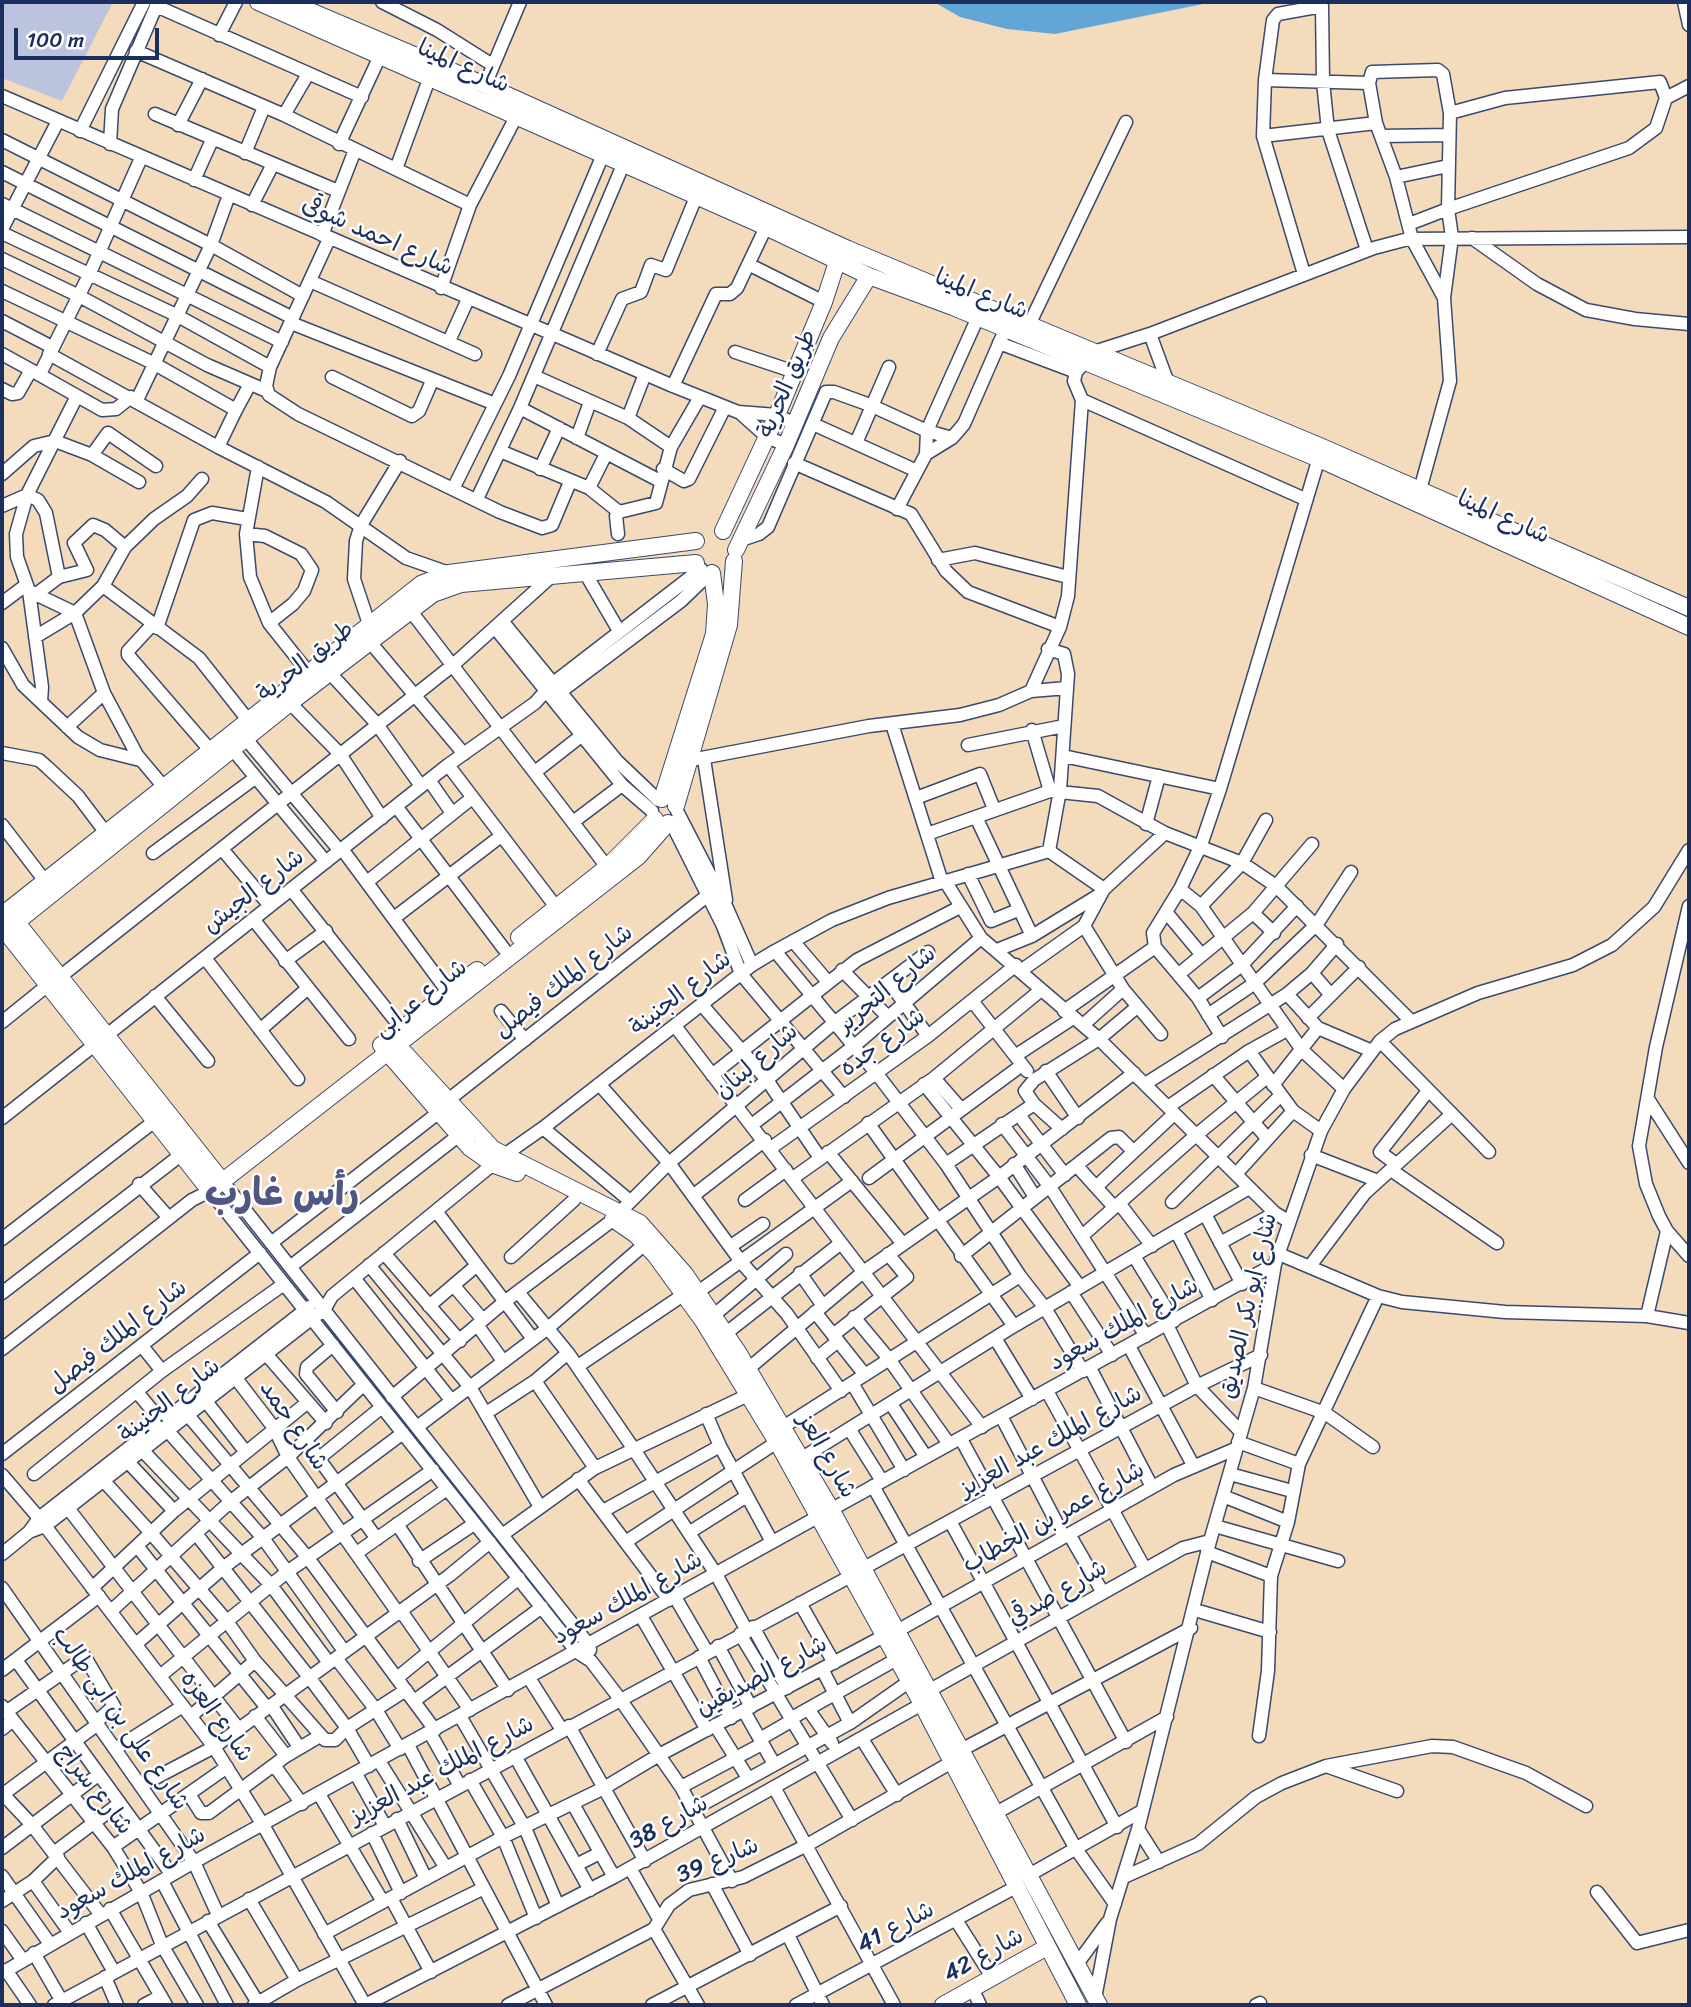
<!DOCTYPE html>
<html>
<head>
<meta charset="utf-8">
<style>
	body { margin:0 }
	#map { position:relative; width:1691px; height:2007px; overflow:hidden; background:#f3dbbb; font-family:Sriracha,sans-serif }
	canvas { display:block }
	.frame { position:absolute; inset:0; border:4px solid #1b2f5e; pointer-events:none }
	.scale { position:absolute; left:14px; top:28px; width:145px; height:32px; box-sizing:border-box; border:4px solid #1b2f5e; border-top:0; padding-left:9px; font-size:21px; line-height:24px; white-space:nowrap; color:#1b2f5e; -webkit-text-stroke:5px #fff; paint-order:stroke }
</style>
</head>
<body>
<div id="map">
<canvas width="1691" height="2007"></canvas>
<div class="frame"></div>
<div class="scale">100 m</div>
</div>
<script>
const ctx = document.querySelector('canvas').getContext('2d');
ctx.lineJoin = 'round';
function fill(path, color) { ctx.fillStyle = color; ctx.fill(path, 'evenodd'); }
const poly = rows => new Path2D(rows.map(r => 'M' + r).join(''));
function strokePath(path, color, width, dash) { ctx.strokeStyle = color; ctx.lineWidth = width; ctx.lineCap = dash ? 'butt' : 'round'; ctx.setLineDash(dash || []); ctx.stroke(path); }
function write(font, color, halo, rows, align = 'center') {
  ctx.font = font + ' Sriracha,"Playpen Sans Arabic",sans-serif'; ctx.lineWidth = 5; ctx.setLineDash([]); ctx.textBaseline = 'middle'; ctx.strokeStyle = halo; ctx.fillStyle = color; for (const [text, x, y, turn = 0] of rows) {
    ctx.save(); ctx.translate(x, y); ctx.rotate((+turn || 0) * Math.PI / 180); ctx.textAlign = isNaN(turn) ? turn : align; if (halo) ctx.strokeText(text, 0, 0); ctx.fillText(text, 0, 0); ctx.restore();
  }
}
fill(poly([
	[2,2,113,2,62,101,2,78]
]), '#bcc3de');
fill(poly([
	[934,2,1213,2,1055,34,1007,29,960,17]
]), '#61a6d6');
const minor = poly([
	[382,2,437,30,491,64],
	[1684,2,1689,25],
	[156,6,362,97],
	[219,35,236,2],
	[136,51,284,115,470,205],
	[1265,80,1369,83],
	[485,85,520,2],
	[2,96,673,386,738,412,777,415,795,424],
	[1666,98,1689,86],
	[155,114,338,191],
	[284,115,308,74],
	[178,125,202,79],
	[80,131,144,2],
	[1263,136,1376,123],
	[1382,136,1449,135],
	[2,140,211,245,303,296],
	[110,144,112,109,158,2],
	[339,144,380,56],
	[245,153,264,107],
	[396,169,432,71],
	[2,172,293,318],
	[1396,177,1448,166],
	[194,180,212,140],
	[2,204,282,342],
	[252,205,273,164],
	[1409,224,1448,209,1452,237,1444,298,1450,381,1420,490],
	[2,229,58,121],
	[2,233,176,315,270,367],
	[322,235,355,150],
	[1472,238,1537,284,1586,310,1635,319,1689,324],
	[329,239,270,367,266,386,269,395,298,414,500,512,542,528,552,525,570,482],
	[2,259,79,296,207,365,267,391],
	[750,265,824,302],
	[1304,274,1263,136,1265,80,1273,20,1278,14,1322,6,1323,82,1328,130,1367,250],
	[310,281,475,354],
	[441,288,470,205,517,115],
	[2,291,153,363,236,410,218,447],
	[1444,298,1412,239,1396,177,1376,123,1369,83,1372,72,1438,70,1443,74,1450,113,1448,209,1629,148,1656,128,1666,98,1660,82,1505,98,1450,113],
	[2,321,52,347],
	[291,323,495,404],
	[1029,325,1126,122],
	[1150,334,1168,383,1166,387],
	[449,341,468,299],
	[999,343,1076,372,1074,381,1082,400,1305,499],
	[735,352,795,372],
	[2,354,31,370],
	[49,354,218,447,326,502,406,558,449,573],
	[597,354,622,299,641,292,651,265,666,270,696,197],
	[1076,372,1094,352,1150,334,1374,248,1408,239,1689,237],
	[40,374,89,275,141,158],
	[534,376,628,418,671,447],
	[332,377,412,416,419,411,432,381],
	[673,386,716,294,730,294,737,288,766,227],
	[2,389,12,394,18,393,31,370,102,410,116,409,131,397],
	[77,396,27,495,16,534,17,557,29,591,75,613,104,693,137,755,163,786],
	[137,400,211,245,229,195],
	[520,408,660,481],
	[236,410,250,384],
	[739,412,767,437,786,445],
	[628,418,645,374],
	[813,424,917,471],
	[577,438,590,402],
	[856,443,889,367],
	[500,451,589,488,619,512],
	[926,454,952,438,964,424,1002,337],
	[92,455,108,433,156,466],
	[794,463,911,514,946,571,968,592,1060,627],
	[258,467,246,534,250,577,269,623,308,672],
	[540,469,559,428],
	[663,469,684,481,689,479,725,407],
	[2,474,34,446,55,441,92,455,139,482],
	[454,487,509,376,602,157],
	[589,488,606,454],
	[477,499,520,408,623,165],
	[2,506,27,495,38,500,46,513,59,577],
	[897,509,926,454,927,431,934,415,978,317],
	[246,534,265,536,301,554,312,570,304,591,293,604,269,623],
	[618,534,616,516,619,512,656,503,671,447,700,397],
	[741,540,759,534,768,527,826,392,834,392,870,405,927,431,952,438],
	[938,560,975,553,1068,577],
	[584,571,619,631],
	[103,586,199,658,248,720],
	[29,591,42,687,41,702],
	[35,595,59,577,87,570,74,543,93,525,105,530,125,547],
	[2,603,26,585],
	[410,610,607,867],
	[503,622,617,761,658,800],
	[369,624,354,579,356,541,361,525,400,461],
	[152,625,128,651,128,655,210,750],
	[157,628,194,520,212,513,247,519],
	[496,629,622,785,652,811],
	[35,637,75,613,103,586,125,547,154,519,187,496,202,479],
	[370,642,464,754],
	[2,648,23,685,78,737,100,750,140,760],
	[1048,649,1064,654,1068,674,1060,790,1049,851],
	[329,672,376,723,421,786],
	[1031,691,1060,627,1068,596,1082,400],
	[555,696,681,601,710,573],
	[290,703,340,754,382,818],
	[892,724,942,882],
	[67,727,104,693],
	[1032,730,1050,791],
	[246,739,340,851],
	[968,745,1064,726],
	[233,750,326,862],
	[2,753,39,760,47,767,78,796,106,833],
	[1063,756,1220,789],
	[704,759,726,900],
	[691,760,869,726,960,715,999,705,1031,691,1067,688],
	[448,765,556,907],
	[535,772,581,736],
	[429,780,452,813],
	[916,798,980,774,994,809],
	[396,806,504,949],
	[677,811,726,906,752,965],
	[976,817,1032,936],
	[573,822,622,785],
	[671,822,723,926,741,974,844,1097],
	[1146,824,1159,776],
	[2,825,45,881],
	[927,834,1050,791,1098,796,1165,833,1242,863,1276,886,1410,1020],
	[222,849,270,906],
	[342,849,448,992],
	[153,853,255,778],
	[968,874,991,921,1018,910],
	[945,881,981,938,1099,1039,1275,1213,1288,1221],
	[367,882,472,798],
	[291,889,402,1029],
	[1180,889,1201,906,1302,1050,1344,1089],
	[1201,906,1242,863,1266,820],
	[1689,906,1656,1047,1639,1146,1646,1184,1659,1216,1667,1231,1689,1256],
	[1166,912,1201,954],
	[1253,913,1274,933],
	[394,918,501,836],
	[253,919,349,1039],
	[1084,926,1123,989,1161,1034],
	[793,941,828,982],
	[997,950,1032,936,1099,895],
	[775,951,877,1074,946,1164,1020,1276,1045,1308,1083,1371],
	[205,958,298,1079],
	[285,961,326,931],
	[842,970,887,1016],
	[1022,970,1084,926,1104,889,1165,833],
	[1312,973,1330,994],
	[1179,974,1253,913,1312,844],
	[61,976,453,665,554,574],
	[889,982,928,1036],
	[1287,994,1318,1028,1372,1051],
	[155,996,208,1061],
	[1198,998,1242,965,1297,906],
	[973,1002,1027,1071],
	[702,1005,767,1080,820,1158],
	[501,1011,525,1040],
	[1064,1011,1155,947],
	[1208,1015,1255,983,1317,924,1351,872],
	[1308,1018,1359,967],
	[2,1022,48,985],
	[1083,1025,1123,989],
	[675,1026,982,1427],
	[260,1030,308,988],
	[1222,1037,1198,998,1155,947,1153,933,1180,889,1201,845,1220,789,1321,451],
	[1249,1051,1293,1111,1321,1131],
	[1015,1056,1073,1018],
	[1046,1071,1078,1118],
	[712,1075,857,960,960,907],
	[1213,1075,1267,1138],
	[934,1078,961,1109],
	[599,1084,669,1163,742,1263,787,1314,841,1391],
	[924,1084,999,1177,1080,1287],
	[1145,1084,1287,994,1312,973,1337,944],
	[1273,1085,1318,1028],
	[1648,1099,1689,1163],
	[447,1101,708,895],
	[1034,1104,1025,1091,1034,1080,1099,1039,1137,1007],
	[1168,1107,1249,1051,1287,1030],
	[1452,1114,1489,1152],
	[1019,1115,1065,1175],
	[2,1118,448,765,535,703,552,684,701,569],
	[868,1123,1014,1326],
	[753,1124,854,1046,981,938],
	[1002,1124,1050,1187,1146,1336],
	[543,1128,630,1201],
	[771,1148,928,1036,1016,965],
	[828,1152,903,1244],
	[1311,1155,1378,1181],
	[946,1164,1034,1104,1062,1129],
	[1014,1164,1035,1197],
	[1396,1164,1380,1152,1428,1091],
	[1077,1166,1114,1207],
	[1391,1170,1497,1243],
	[1236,1174,1293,1111],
	[793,1178,934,1078,1041,990],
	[869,1178,1022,1065],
	[223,1182,589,1645,590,1650],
	[139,1184,169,1218],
	[1096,1187,1174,1114],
	[694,1195,765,1140],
	[745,1200,786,1170],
	[1172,1202,1280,1096],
	[1119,1203,1152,1246],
	[436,1211,533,1339],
	[620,1212,669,1163,835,1022,928,952],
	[1205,1214,1242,1284],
	[1176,1231,1212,1300],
	[1082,1236,1195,1136,1267,1077],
	[2,1239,156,1120],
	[271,1243,438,1113],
	[1220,1243,1275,1213],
	[731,1246,763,1224],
	[384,1253,460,1341],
	[1279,1254,1378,1296,1402,1302,1505,1312,1647,1316,1689,1323],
	[961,1256,1111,1138,1119,1137,1133,1151],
	[1134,1256,1174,1321],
	[511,1257,574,1200],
	[369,1265,470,1387,540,1507],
	[1310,1266,1365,1193,1452,1114,1380,1041],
	[290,1267,458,1136],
	[800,1273,823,1306],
	[354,1278,451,1400],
	[454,1286,483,1320],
	[518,1292,568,1353,633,1448,716,1574,747,1631],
	[698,1292,852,1181],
	[1071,1292,1112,1355],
	[2,1293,182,1154],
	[429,1306,476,1266],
	[815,1312,865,1375],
	[713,1316,786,1254],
	[1647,1316,1667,1231],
	[854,1317,889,1359,949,1444],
	[1167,1325,1197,1386,1241,1432],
	[478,1326,503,1361],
	[725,1334,841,1243],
	[833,1335,907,1277,888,1254],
	[995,1338,1032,1399],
	[333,1345,307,1367,306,1374,337,1412],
	[142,1346,162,1371],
	[1129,1346,1193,1465],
	[2,1349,192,1200,210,1191,577,1652,591,1661,620,1699,681,1787,732,1881],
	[266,1354,326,1423],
	[817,1358,838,1341],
	[578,1366,683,1295],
	[1090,1368,1152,1487],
	[748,1369,862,1273,999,1177,1134,1073],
	[235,1377,274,1428,288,1457,398,1613],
	[535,1381,595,1468],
	[852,1383,904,1470],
	[1254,1388,1325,1413,1373,1447],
	[1047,1391,1145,1569],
	[137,1392,161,1421],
	[392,1397,503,1303,614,1219],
	[205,1400,245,1451],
	[891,1404,926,1457],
	[486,1413,535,1381,568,1353],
	[187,1414,308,1558,435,1730],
	[706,1414,720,1446],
	[1001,1416,1064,1537],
	[417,1427,548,1328,646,1243],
	[783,1427,1020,1276],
	[167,1430,263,1538,344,1651],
	[850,1430,882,1481],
	[961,1439,1126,1742],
	[306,1441,377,1539],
	[1238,1442,1299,1464],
	[142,1450,271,1585,329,1663],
	[2,1454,260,1253],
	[802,1458,1014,1326,1249,1188],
	[318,1459,382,1407],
	[128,1462,174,1511],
	[34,1474,162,1371,284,1284],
	[1230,1474,1292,1491],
	[2,1475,39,1518,214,1747,263,1825,365,2005],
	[578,1479,669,1600],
	[103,1480,151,1533,226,1620,255,1661,325,1740,335,1740,347,1728,406,1690],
	[873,1486,1076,1849,1115,1904],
	[1223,1496,1288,1522],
	[64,1503,238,1728],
	[603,1511,720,1446,772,1542],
	[950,1521,1117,1827],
	[397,1524,508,1690],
	[1215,1526,1338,1561],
	[29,1532,45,1526,311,1319,324,1310,332,1296,503,1156,543,1128,752,965,775,951,832,920,888,898,1049,851,1104,889],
	[690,1532,747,1496],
	[1069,1534,1103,1593],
	[197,1535,309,1677,347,1728,369,1766],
	[502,1535,595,1468,748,1395],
	[627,1541,777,1442],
	[137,1546,267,1708],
	[358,1552,447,1489],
	[1207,1552,1271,1576],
	[2,1554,29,1532,39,1518,309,1307],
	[419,1561,474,1524],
	[862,1569,1197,1386,1261,1355],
	[2,1588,194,1862,218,1915],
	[92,1588,174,1511,308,1402],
	[675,1597,707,1652],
	[800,1603,834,1663],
	[1195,1610,1270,1632],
	[111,1611,230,1502,288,1457,363,1385],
	[401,1611,470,1710],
	[641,1616,707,1730],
	[753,1627,787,1688],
	[897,1631,1174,1475,1235,1449],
	[740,1634,852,1820],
	[136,1644,224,1567,403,1433],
	[718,1646,751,1707],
	[699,1657,731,1718],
	[336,1658,376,1710,400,1749],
	[16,1660,172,1875],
	[822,1669,850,1723],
	[2,1670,99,1596],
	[160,1676,287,1572,433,1470],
	[397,1678,519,1578],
	[529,1678,562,1730],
	[930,1690,1183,1548,1210,1541],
	[414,1701,542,1607],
	[271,1705,299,1747],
	[2,1706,113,1847,141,1892,162,1945,197,2005],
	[808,1709,832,1743],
	[744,1711,774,1764],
	[6,1712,85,1657,114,1706,96,1722],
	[191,1716,255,1661],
	[255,1716,286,1756],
	[460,1716,525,1828,558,1906],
	[790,1719,897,1659],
	[715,1725,748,1778],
	[569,1726,645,1861],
	[2,1729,13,1720],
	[430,1733,460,1786],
	[1259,1736,1268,1671,1271,1576,1288,1522,1299,1464,1378,1296],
	[760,1739,791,1721],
	[862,1739,897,1795],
	[408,1745,546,2005],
	[115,1749,183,1706],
	[961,1750,1191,1628],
	[515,1756,590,1890],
	[379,1761,446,1868],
	[274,1765,302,1804],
	[1326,1766,1397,1791],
	[356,1774,385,1826],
	[470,1780,503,1837,536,1918],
	[142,1785,214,1747,450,1575,490,1542],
	[681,1787,762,1744],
	[775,1789,894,2005],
	[2,1793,32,1825,101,1915],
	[189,1794,201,1813,209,1813,286,1756,320,1736],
	[319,1794,383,1902],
	[2,1795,98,1724],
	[573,1804,614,1877],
	[694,1809,850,1723,910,1681],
	[996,1813,1167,1717],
	[397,1819,426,1879],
	[1138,1829,1159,1862],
	[372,1833,401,1893],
	[113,1847,227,1767],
	[2,1848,98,1775],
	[55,1852,120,1803],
	[576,1865,600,1853],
	[630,1868,659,1919],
	[1029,1875,1142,1811],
	[2,1876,50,1944],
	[1124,1877,1198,1844,1256,1797,1282,1783,1326,1766,1432,1746,1453,1747,1526,1773,1586,1806],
	[33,1881,70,1933],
	[162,1881,227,2005],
	[712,1884,750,1955],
	[1597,1892,1637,1943,1689,1930],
	[391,1898,431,1972],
	[249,1899,297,1980],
	[2,1901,33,1881,58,1857],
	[110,1909,166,2005],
	[956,1920,992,1977],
	[208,1921,258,2003],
	[86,1923,114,1972],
	[654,1929,698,2005],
	[2,1931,22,1959],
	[324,1934,503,1837,604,1788,659,1755,884,1636],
	[788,1935,823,2005],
	[34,1953,64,2005],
	[1077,1964,1107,1923],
	[6,1970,30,2005],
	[2,1973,194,1862,1275,1264],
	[105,1977,117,2005],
	[972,1988,980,2005],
	[1095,1998,1110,1919,1138,1829,1210,1541,1254,1388,1275,1264,1321,1131,1344,1089,1380,1041,1395,1029,1478,993,1573,965,1612,945,1654,907,1689,850],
	[54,2005,851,1576],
	[144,2005,161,1996],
	[254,2005,297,1980,484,1888],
	[365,2005,614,1877,922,1704],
	[508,2005,654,1929,669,1905,689,1890,743,1877,807,1845,952,1762],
	[652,2005,841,1906],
	[796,2005,1016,1887],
	[1256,2005,1260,2003]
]);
const major = poly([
	[258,2,766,227,869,276,953,307,1319,459,1689,627],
	[289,2,485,85,848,249,1322,447,1689,608],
	[723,531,777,415,824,302,837,262],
	[736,550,786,445,831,338,869,276],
	[662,799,714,634,716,604,712,573],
	[676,806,729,625,734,561],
	[2,915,421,584,449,573,696,541],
	[11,915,223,1182],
	[2,927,210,1191,638,857,668,823],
	[2,934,290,703,433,594,461,584,696,563],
	[519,937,607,867,655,819],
	[391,1038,493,1149,640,1223,685,1274,738,1352,831,1509,1099,2005],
	[384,1043,477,970],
	[381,1045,470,1148,494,1165,517,1173],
	[613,1219,636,1235,655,1255,703,1321,777,1442,922,1704,1078,2005],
	[943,2005,1047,1947]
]);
strokePath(minor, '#3b496c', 15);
strokePath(major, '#3b496c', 18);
strokePath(minor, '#fff', 12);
strokePath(major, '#fff', 16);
write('24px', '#1b2f5e', '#fff', [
	["شارع المينا",463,67,24],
	["شارع احمد شوقى",377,237,24],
	["شارع المينا",981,295,22],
	["طريق الحرية",788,384,-67],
	["شارع المينا",1503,518,24],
	["طريق الحرية",306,662,-38],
	["شارع الجيش",254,892,-38],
	["شارع الملك فيصل",564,982,-38],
	["شارع التحرير",887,990,-40],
	["شارع الجنينة",681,994,-38],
	["شارع عرابى",421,999,-38],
	["شارع جده",883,1043,-36],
	["شارع لبنان",757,1062,-41],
	["شارع ابو بكر الصديق",1249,1306,-77],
	["شارع الملك سعود",1124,1325,-29],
	["شارع الملك فيصل",118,1337,-38],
	["شارع الجنينة",170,1401,-38],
	["شارع حمد",293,1426,56],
	["شارع الملك عبد العزيز",1051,1442,-29],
	["شارع العز",826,1456,60],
	["شارع عمر بن الخطاب",1054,1518,-29],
	["شارع صدقي",1058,1594,-30],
	["شارع الملك سعود",628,1599,-29],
	["شارع الصديقين",762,1677,-28],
	["شارع العزه",216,1717,54],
	["شارع على بن ابى طالب",120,1719,55],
	["شارع الملك عبد العزيز",442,1771,-28],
	["شارع سراج",94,1790,52],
	["شارع 38",669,1823,-29],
	["شارع 39",718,1861,-22],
	["شارع الملك سعود",131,1874,-29],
	["شارع 41",896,1928,-28],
	["شارع 42",984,1956,-29]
]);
write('bold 38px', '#515683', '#fff', [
	["رأس غارب",282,1195]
]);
</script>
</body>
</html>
